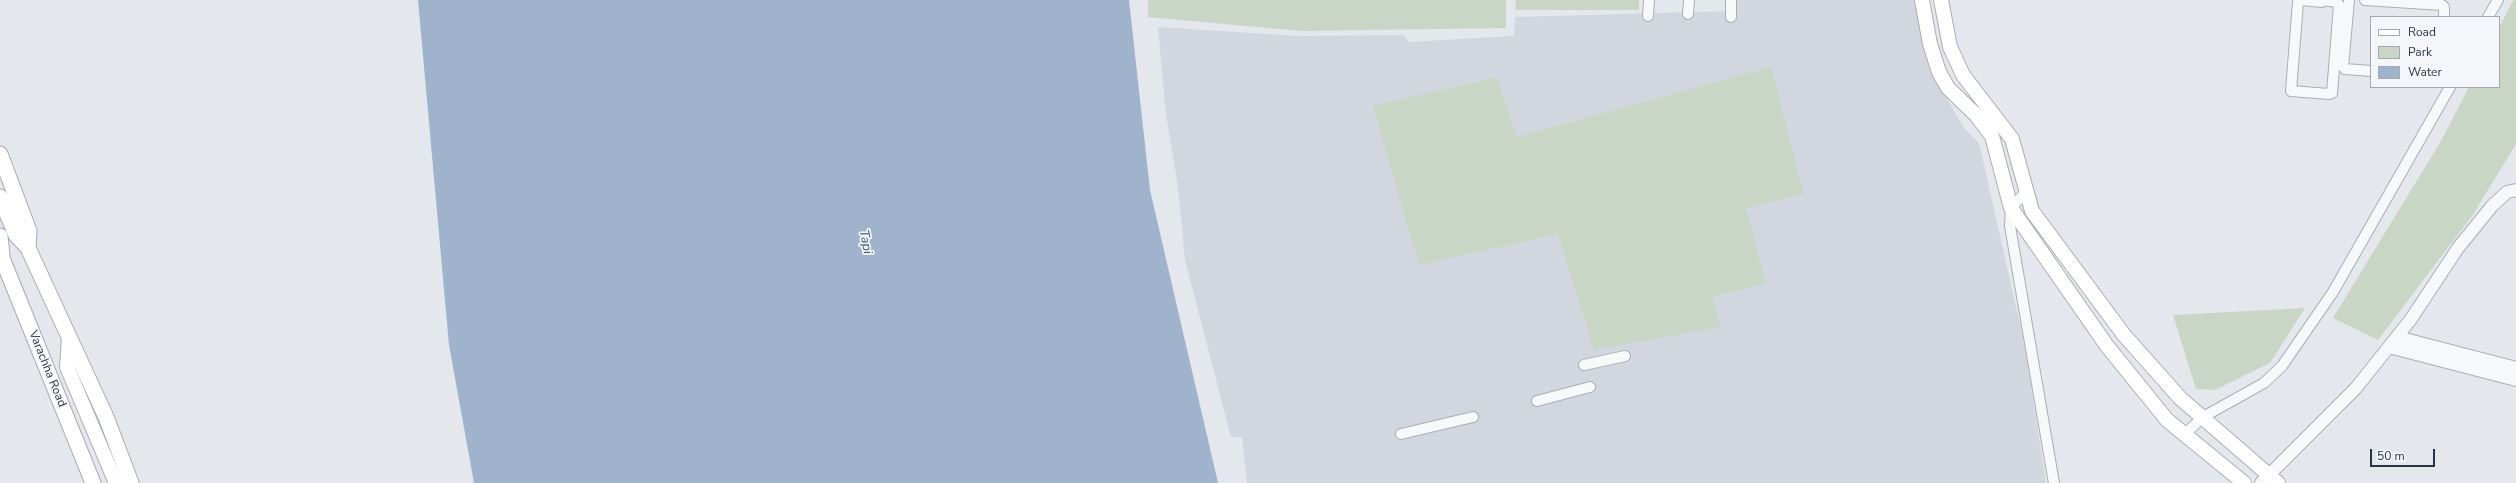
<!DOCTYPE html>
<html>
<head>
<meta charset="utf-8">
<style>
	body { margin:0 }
	#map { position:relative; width:2516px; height:483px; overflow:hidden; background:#e4e7ec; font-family:"Nunito Sans",sans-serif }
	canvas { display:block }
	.legend { position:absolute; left:2370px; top:16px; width:130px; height:72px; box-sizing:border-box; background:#f4f6f9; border:1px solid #a4a8b1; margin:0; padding:5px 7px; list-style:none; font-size:12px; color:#2b3445 }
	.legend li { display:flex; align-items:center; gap:8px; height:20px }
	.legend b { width:20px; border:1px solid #a4a8b1 }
	.scale { position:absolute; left:2370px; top:449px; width:65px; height:18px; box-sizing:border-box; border:2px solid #2b3445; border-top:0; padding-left:5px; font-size:12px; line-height:14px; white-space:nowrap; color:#2b3445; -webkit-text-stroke:3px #f4f6f9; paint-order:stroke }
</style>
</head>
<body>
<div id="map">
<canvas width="2516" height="483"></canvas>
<ul class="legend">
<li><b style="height:5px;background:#fff"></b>Road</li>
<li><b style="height:11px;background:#c9d6c5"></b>Park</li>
<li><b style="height:11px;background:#9fb4cc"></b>Water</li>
</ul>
<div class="scale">50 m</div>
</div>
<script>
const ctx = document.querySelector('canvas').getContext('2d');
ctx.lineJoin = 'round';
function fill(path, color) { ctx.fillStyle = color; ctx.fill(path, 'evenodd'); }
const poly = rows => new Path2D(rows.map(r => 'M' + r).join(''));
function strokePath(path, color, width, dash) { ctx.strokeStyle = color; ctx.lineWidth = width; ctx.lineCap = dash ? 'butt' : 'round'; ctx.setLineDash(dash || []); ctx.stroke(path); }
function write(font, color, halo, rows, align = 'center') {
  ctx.font = font + ' "Nunito Sans",sans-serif'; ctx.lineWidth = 3.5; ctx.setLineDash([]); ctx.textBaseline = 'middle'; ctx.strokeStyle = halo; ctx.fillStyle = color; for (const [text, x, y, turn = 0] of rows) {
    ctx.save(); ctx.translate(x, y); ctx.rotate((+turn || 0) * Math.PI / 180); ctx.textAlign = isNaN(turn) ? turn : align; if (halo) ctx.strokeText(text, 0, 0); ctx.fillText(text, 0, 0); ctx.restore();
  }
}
fill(poly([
	[1732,0,1918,0,1929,68,1964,128,1979,143,2025,347,2046,483,1247,483,1242,437,1231,437,1185,260,1178,187,1166,115,1158,27,1298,36,1403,35,1409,42,1514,36,1515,17,1731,11]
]), '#d2d6de');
fill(poly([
	[1148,0,1506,0,1506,28,1302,31,1148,17],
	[1516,0,1639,0,1639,10,1515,10],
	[2513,0,2516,0,2516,144,2472,216,2378,340,2333,318,2441,141,2469,87,2499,87,2499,28],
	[1771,67,1804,194,1746,208,1766,284,1712,297,1721,327,1594,350,1558,234,1419,265,1373,106,1497,77,1517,137],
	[2305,308,2270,363,2215,390,2196,389,2173,315]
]), '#c9d6c5');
fill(poly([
	[418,0,1129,0,1150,190,1218,483,474,483,449,345]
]), '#9fb4cc');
const minor = poly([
	[1731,0,1731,17],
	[2301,0,2298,2,2291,91,2329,94,2332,93,2339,5,2337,2,2322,0],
	[2302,0,2322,2],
	[2349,0,2343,67,2345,69,2371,71],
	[2365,0,2442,5,2444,7,2444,17],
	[1688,14,1689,0],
	[1648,16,1649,0],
	[2488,17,2498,0],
	[2026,192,2011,208,2010,226,2054,483],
	[1584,365,1625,356],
	[1537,401,1590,387],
	[1401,434,1473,417],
	[2185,434,2203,417,2264,383,2282,366,2333,292,2450,87]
]);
const tertiary = poly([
	[2397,337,2516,368],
	[2389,347,2516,380],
	[2261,483,2356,388,2411,319,2458,248,2492,206,2507,192,2516,190]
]);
const secondary = poly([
	[1922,0,1930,44,1939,72,1948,88,1976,115,1992,136,2011,208,2107,346,2167,420,2244,483],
	[1941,0,1950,47,1963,75,2012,139,2032,211,2124,335,2180,398,2278,483],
	[69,337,67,367,116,483]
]);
const primary = poly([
	[0,154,29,231,28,248,106,417,131,483],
	[0,197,16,235,28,248],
	[0,236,2,255],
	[0,253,93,483]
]);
strokePath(minor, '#a9aeb7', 12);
strokePath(tertiary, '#a9aeb7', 14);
strokePath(secondary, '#a9aeb7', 16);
strokePath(primary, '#a3abb8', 17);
strokePath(minor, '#f7f8fa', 10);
strokePath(tertiary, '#f7f8fa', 12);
strokePath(secondary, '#fff', 14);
strokePath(primary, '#fff', 15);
write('12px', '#2b3445', '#f4f6f9', [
	["Varachha Road",47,369,68]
]);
write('italic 13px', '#34527a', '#f4f6f9', [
	["Tapi",865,242,80]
]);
</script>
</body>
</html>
